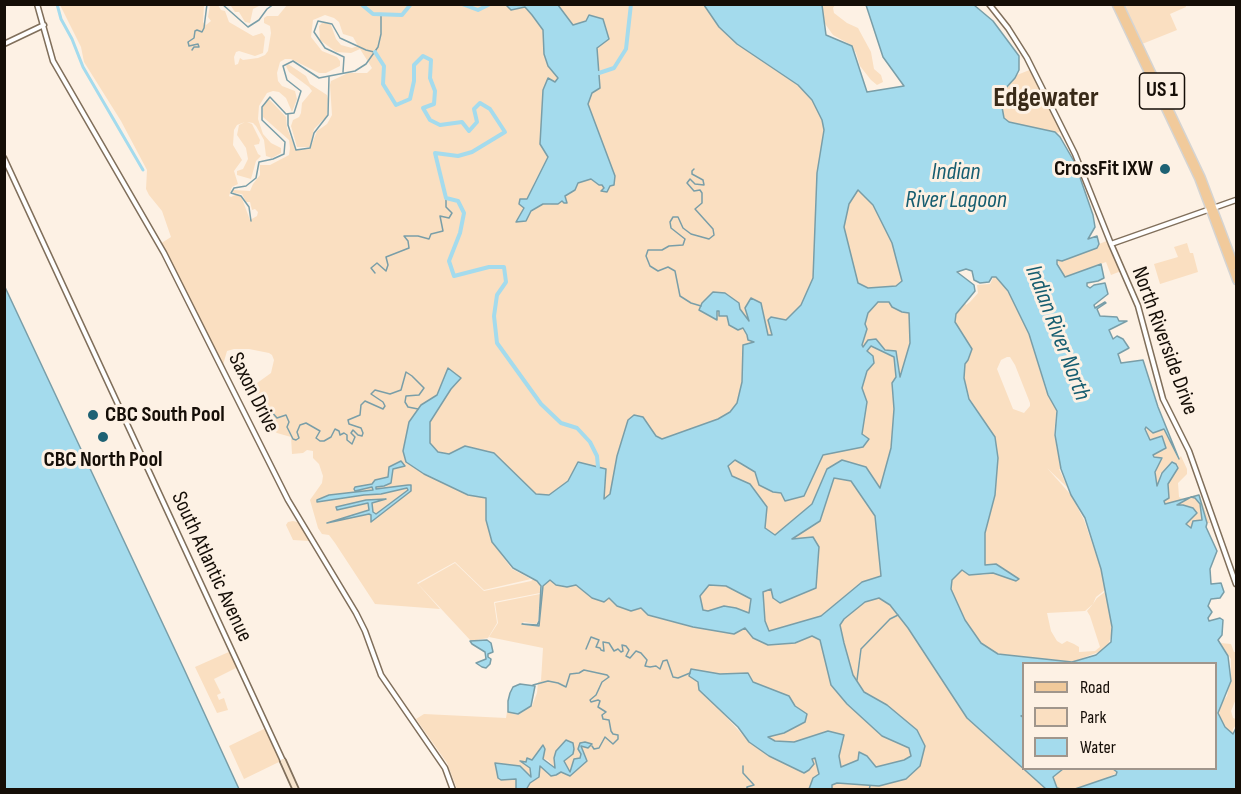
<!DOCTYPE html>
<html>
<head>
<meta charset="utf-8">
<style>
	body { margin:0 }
	#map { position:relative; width:1241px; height:794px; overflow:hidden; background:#fdf1e4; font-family:"Sofia Sans Condensed",sans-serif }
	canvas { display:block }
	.frame { position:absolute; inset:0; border:6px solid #150e07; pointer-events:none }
	.legend { position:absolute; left:1022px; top:662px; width:195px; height:108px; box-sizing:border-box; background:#fdf1e4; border:2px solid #a0968c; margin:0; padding:8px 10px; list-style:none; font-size:18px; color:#150e07 }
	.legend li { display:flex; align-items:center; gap:12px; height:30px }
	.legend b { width:30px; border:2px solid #a0968c }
</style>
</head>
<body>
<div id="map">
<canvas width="1241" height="794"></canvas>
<div class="frame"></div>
<ul class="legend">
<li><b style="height:8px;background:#f1ca9b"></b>Road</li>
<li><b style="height:16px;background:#fadfc1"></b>Park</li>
<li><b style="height:16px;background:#a4dbed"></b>Water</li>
</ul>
</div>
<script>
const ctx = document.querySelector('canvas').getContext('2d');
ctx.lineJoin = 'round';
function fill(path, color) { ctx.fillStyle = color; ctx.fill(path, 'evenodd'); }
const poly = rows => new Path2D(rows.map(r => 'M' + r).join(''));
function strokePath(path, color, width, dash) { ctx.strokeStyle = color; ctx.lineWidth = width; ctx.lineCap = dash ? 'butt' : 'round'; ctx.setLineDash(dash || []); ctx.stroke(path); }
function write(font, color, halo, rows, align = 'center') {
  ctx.font = font + ' "Sofia Sans Condensed",sans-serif'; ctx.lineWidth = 6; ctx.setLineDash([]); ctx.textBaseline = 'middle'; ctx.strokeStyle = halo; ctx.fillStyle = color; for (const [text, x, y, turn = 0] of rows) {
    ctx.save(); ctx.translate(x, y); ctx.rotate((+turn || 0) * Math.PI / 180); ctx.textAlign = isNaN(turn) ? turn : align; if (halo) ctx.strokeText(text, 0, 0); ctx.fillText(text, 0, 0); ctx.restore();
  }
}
fill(poly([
	[505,4,511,10,525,7,532,15,543,30,544,54,548,66,558,78,541,129,540,144,548,156,534,183,525,208,517,222,543,204,549,205,562,200,567,202,565,196,575,190,578,183,591,179,599,185,602,184,604,188,615,176,588,104,591,92,599,82,597,48,609,39,607,31,603,19,572,25,558,5,704,5,719,27,737,44,798,85,822,112,824,130,817,173,813,278,801,305,786,320,771,318,772,335,768,335,761,303,751,299,745,308,749,322,744,318,740,309,713,293,717,320,717,310,743,328,755,342,743,346,742,382,737,403,730,412,718,419,662,439,656,436,643,417,617,456,610,494,604,500,605,469,578,462,568,481,549,495,536,494,494,453,466,446,449,454,438,452,430,443,430,422,451,389,461,378,448,369,437,395,421,405,406,462,424,474,468,495,486,498,486,520,492,542,512,569,531,579,484,590,455,562,417,583,440,609,375,604,335,543,329,535,322,534,318,528,310,500,322,483,323,476,319,464,313,458,313,451,307,450,303,453,292,454,291,437,277,433,271,429,265,415,251,393,253,386,271,373,274,360,272,355,269,353,249,349,234,349,227,351,223,365,160,244,171,237,162,211,149,195,146,189,147,170,121,121,84,62,81,47,60,5,204,5,203,22,206,25,211,21,208,17,210,5,218,5,221,10,225,11,229,22,253,36,262,33,265,37,263,53,255,56,239,51,236,52,234,57,235,65,238,64,240,58,243,60,258,58,265,55,268,51,271,33,270,26,264,23,264,18,267,16,278,16,287,5],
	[325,15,334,18,339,22,343,34,353,37,358,46,352,48,341,45,336,39,331,25,327,22,322,23,319,26,320,40,336,52,351,53,360,49,372,68,367,73,348,73,331,81,330,85,332,115,327,124,317,131,310,149,296,150,287,128,286,117,269,99,267,99,263,106,263,117,289,140,290,148,289,155,270,165,260,165,260,175,253,184,250,191,233,190,233,193,242,194,246,202,250,202,252,210,255,209,258,212,257,216,250,220,241,196,237,194,231,197,229,196,232,187,238,184,234,171,242,160,233,145,234,130,237,125,245,122,239,125,237,135,246,148,248,159,243,169,237,171,237,175,251,179,256,161,261,156,258,154,254,145,259,144,260,140,252,124,247,122,253,123,256,126,264,140,266,156,272,158,281,153,281,148,271,143,263,134,258,119,259,106,267,93,273,91,279,92,286,98,292,112,297,99,295,91,282,86,278,81,277,73,280,62,285,59,291,59,319,73,326,73,340,66,340,61,337,57,322,51,311,37,313,20],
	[1185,4,1186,7,1170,14,1177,30,1142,44,1123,5],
	[227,5,261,5,253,9,250,23,245,22,239,12,235,12,231,6],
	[820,5,835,5,833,8,834,13,847,23,858,28,871,52,874,69,881,75,883,82,877,85,871,80,860,66,856,53,851,45,833,35,821,18],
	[288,64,306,76,310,84,327,95,328,99,327,116,314,129,310,147,297,147,291,126,293,120,299,117,301,113,302,103,312,91,309,87,289,72,286,66],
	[1032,69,1062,131,1054,134,1009,123,999,115,1005,89,1017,75],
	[858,190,872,202,892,241,902,281,896,286,868,288,858,283,844,227,849,204],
	[1109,240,1121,271,1111,275,1106,262,1064,277,1057,260,1062,261,1097,248,1099,244],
	[1187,243,1190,253,1193,253,1198,272,1160,284,1154,264,1178,257,1174,247],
	[994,276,998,278,1011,297,1029,334,1046,391,1057,405,1054,434,1061,469,1059,469,1068,488,1047,468,1071,495,1084,520,1101,569,1105,590,1096,597,1093,604,1085,611,1047,613,1051,631,1057,641,1062,644,1067,641,1074,644,1079,647,1079,652,1095,651,1100,647,1090,616,1087,611,1093,604,1097,598,1106,591,1111,619,1111,636,1108,646,1104,650,1072,662,998,654,980,643,965,620,951,589,951,580,962,569,983,575,993,573,1016,581,996,564,985,565,985,533,995,495,995,437,970,399,964,378,965,364,954,322,956,314,965,302,966,305,970,302,978,293,977,285,990,284],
	[1007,357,1010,357,1015,365,1030,403,1030,406,1024,413,1013,409,997,369,1001,360],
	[878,302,889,302,909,312,910,343,902,375,900,377,896,351,885,350,876,339,863,348,862,345,867,330,865,324,868,313],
	[870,346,894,357,896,377,892,383,894,409,891,448,880,489,827,469,812,504,776,535,765,528,767,507,750,484,732,476,728,466,735,460,755,472,759,485,773,492,804,496,823,455,862,447,869,439,862,434,867,402,862,388,873,356,867,351],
	[1146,428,1148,428,1153,433,1163,428,1165,430,1178,459,1181,456,1187,469,1187,474,1178,483,1179,497,1183,499,1199,494,1210,523,1207,523,1198,499,1194,496,1178,502,1164,504,1163,500,1169,498,1167,484,1177,470,1178,465,1173,461,1170,463,1160,474,1158,486,1156,484,1156,468,1163,458,1154,456,1153,453,1165,450,1165,442,1162,435,1150,440],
	[834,478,851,481,875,516,881,576,861,582,821,616,768,631,765,621,763,592,771,589,791,540,820,521],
	[1191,497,1195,498,1200,506,1202,520,1194,521,1191,528,1186,524,1197,513,1183,505,1176,505],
	[293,521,301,523,309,537,309,541,293,540,286,525,288,522],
	[455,563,484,591,531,581,541,573,545,576,537,582,541,586,540,593,494,602,497,623,488,638,471,641,418,584],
	[550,580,567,587,575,585,592,598,609,597,613,603,636,610,641,608,745,628,753,638,795,643,812,636,820,640,831,685,847,704,882,736,909,748,911,756,904,760,876,767,867,756,841,767,839,756,843,735,828,731,794,742,775,741,767,737,784,733,805,722,806,714,795,706,788,696,753,682,748,673,720,674,691,669,698,682,720,710,749,742,804,773,810,770,814,764,812,759,815,758,819,774,813,778,809,789,526,789,540,765,551,776,561,771,570,776,584,753,581,748,584,744,580,743,582,754,570,773,564,761,574,749,569,740,556,751,555,768,548,760,543,759,543,745,533,760,521,762,530,768,531,777,520,766,495,763,496,766,505,766,522,773,524,776,522,778,515,774,503,777,500,776,497,768,501,780,516,779,516,789,457,789,447,763,416,719,424,714,506,718,507,712,518,715,532,706,537,693,538,682,541,681,543,648,489,637,498,623,495,603,540,594,538,621,536,624,524,622,521,624,539,627,543,586],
	[709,585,726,586,751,599,749,614,736,608,724,606,708,611,703,610,700,596],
	[879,598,890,605,908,628,967,718,1046,789,832,790,832,785,837,783,906,779,920,766,925,746,887,705,864,692,853,675,844,643,840,625,844,619,865,602],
	[1220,643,1231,644,1234,652,1236,652,1236,699,1231,711,1233,718,1236,719,1236,725,1233,729,1232,734,1223,727,1219,715,1220,704,1227,696,1231,675,1231,659],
	[231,651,238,667,214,679,221,693,217,695,219,700,224,698,228,710,217,713,195,667],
	[266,728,281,761,244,779,229,746],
	[1063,769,1113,769,1117,773,1092,785,1075,789,1061,790,1057,788,1052,777]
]), '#fadfc1');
const water = poly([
	[506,5,558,5,573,25,586,21,589,15,603,19,609,39,597,48,600,88,592,93,588,104,615,176,614,185,610,186,607,192,601,191,604,188,602,185,599,185,591,179,578,183,575,190,565,196,567,203,564,203,562,201,558,204,543,204,531,211,526,221,516,222,524,208,519,204,520,199,527,199,548,157,540,144,543,90,548,78,555,82,558,78,548,66,544,54,543,30,532,15,525,7,511,10,506,5],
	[704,5,822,5,826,35,852,46,867,92,904,86,883,57,866,5,974,5,993,21,1019,56,1019,70,1015,78,1004,90,1002,107,1004,118,1009,122,1055,132,1060,137,1075,163,1093,215,1095,227,1088,239,1097,236,1099,244,1097,248,1062,261,1057,260,1057,264,1065,277,1101,264,1104,278,1098,281,1087,283,1087,286,1090,288,1094,285,1105,283,1108,294,1094,305,1095,308,1105,302,1106,303,1097,309,1100,316,1117,317,1119,321,1127,321,1109,330,1113,339,1117,336,1123,339,1129,348,1118,354,1121,363,1143,360,1158,407,1179,459,1164,429,1153,433,1146,427,1145,429,1150,440,1162,436,1166,448,1153,455,1154,457,1162,458,1155,472,1157,486,1162,473,1172,462,1176,464,1178,468,1168,484,1169,498,1164,501,1165,504,1199,495,1207,523,1206,527,1217,551,1210,569,1211,584,1221,583,1224,592,1220,598,1211,599,1208,606,1212,612,1208,618,1209,621,1220,618,1223,620,1222,635,1218,640,1228,656,1231,681,1218,713,1225,727,1233,734,1236,728,1236,789,1075,789,1116,775,1117,772,1113,769,1216,768,1216,664,1024,664,1024,715,1021,716,1024,718,1024,768,1063,769,1053,777,1057,788,1061,789,1046,789,967,718,908,628,890,605,879,598,865,602,844,619,840,625,844,643,853,675,864,692,887,705,917,730,925,746,920,766,906,779,879,786,837,783,832,785,832,789,809,789,813,778,819,774,815,758,812,759,814,764,809,770,804,773,769,756,749,742,738,727,699,690,698,682,689,676,691,669,720,674,748,673,753,682,789,696,795,706,807,714,805,722,784,733,768,737,775,741,794,742,828,731,844,735,839,756,841,767,858,760,859,752,867,756,876,767,904,760,911,756,909,748,882,736,847,704,831,685,820,640,812,636,795,643,768,645,753,638,745,628,734,634,693,627,648,615,641,608,631,611,617,606,609,598,604,602,592,598,576,585,567,587,556,585,550,580,543,586,539,626,522,624,537,625,539,621,541,586,537,581,513,568,492,542,486,520,486,498,468,495,424,474,406,462,403,451,409,422,421,405,437,395,448,368,461,378,451,389,430,422,430,443,438,452,449,454,465,446,494,453,536,494,549,495,568,481,578,462,606,469,604,499,610,494,617,456,628,420,634,415,643,417,656,436,662,439,718,419,730,412,737,403,742,382,743,345,754,342,748,340,747,335,743,328,738,330,729,325,727,316,719,316,719,311,717,311,717,320,699,310,702,303,713,292,725,293,739,303,740,309,749,321,745,308,751,298,761,303,768,335,772,335,768,320,771,317,786,320,801,305,813,278,817,173,824,130,822,120,812,100,798,85,737,44,719,27,704,5],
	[858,190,873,205,892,243,902,281,896,286,868,288,858,283,844,227,849,204,858,190],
	[966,269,972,271,974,280,980,283,989,282,992,277,996,277,1008,291,1029,334,1048,395,1057,411,1055,435,1061,469,1071,495,1085,518,1101,569,1112,627,1111,642,1096,655,1072,662,998,654,981,643,965,620,951,589,952,580,962,570,969,575,993,573,1016,581,1019,579,996,564,985,565,985,533,995,495,998,458,995,437,969,399,964,378,965,364,968,360,972,349,955,322,956,314,975,291,974,285,957,272,966,269],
	[878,302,889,302,892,307,902,312,909,313,910,343,900,377,896,351,885,350,876,339,868,340,863,347,862,345,867,329,865,324,868,313,878,302],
	[871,346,894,357,896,377,892,383,894,409,891,448,880,488,866,467,842,460,827,469,812,504,775,535,765,528,767,507,750,484,732,476,728,466,735,460,755,472,759,485,773,492,781,493,785,501,804,496,823,455,863,447,869,439,862,434,867,402,862,388,867,371,874,363,873,356,867,351,871,346],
	[834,478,851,481,875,516,881,576,862,582,821,616,769,631,765,621,763,592,771,589,773,598,780,603,816,588,819,547,813,537,792,539,820,521,834,478],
	[1191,497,1195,498,1200,504,1202,520,1193,521,1191,528,1186,524,1197,513,1193,508,1183,505,1177,505,1191,497],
	[709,585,726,586,751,599,749,613,736,608,724,606,708,611,703,610,700,596,709,585],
	[4,285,184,669,239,789,5,789,4,285],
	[401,461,405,466,393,469,391,483,384,486,376,487,376,489,408,485,411,485,411,491,371,522,371,515,369,514,327,523,369,510,368,503,337,510,336,507,366,500,386,499,372,503,373,512,376,514,408,490,407,488,381,494,364,495,317,502,317,500,329,495,373,490,372,487,355,491,354,489,355,487,372,484,375,480,388,477,389,467,401,461],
	[487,640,491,643,493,652,488,654,488,657,491,659,490,664,486,668,482,667,476,663,486,659,485,652,472,644,470,641,487,640],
	[520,684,535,686,531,706,518,714,508,712,508,701,510,693,513,687,520,684],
	[566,740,573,743,574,749,573,754,564,761,570,772,574,759,580,758,581,754,578,749,580,743,585,742,592,744,588,748,581,746,587,761,570,776,561,772,556,775,551,776,540,766,539,777,530,783,526,790,516,789,516,779,501,780,498,778,495,763,520,766,531,777,530,768,520,761,526,762,527,758,532,760,543,745,545,749,543,759,555,768,554,758,556,751,566,740]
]);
fill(water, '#a4dbed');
strokePath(water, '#799ea8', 1.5);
strokePath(poly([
	[222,4,248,27,259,20,267,9,274,4],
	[192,50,194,47,199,47,198,44,189,46,188,42,194,38,195,31,197,30,202,32,204,28,207,4],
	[343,72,344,57,325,48,314,32,318,21,332,24,340,38,366,50,374,52],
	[288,114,288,125,296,150,310,148,314,133,328,115,329,77],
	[694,169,692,171,692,174,703,180,704,185,695,184,690,179,687,183,694,191,700,190,702,193,702,203,695,209,713,229,714,235,709,239,691,234,683,228,678,217,673,217,670,222,671,228,685,239,683,245,669,246,662,250,648,250,646,256,650,266,658,271,668,267,675,271,680,296,691,303,701,306],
	[251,221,249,207,241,196,231,193,234,188,246,186,256,178,259,162,273,159,284,154,285,142,262,120,262,107,270,97,286,114,294,113,301,91,287,80,283,66,293,61,319,78,355,71,366,64,378,47,381,34,381,14],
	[375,273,371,268,377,263,386,271,388,265,386,257,409,248,408,241,404,236,418,236,429,239,431,234,443,231,440,216,449,218,452,213,446,207,446,198],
	[262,407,270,410,277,418,286,415,289,422,287,427,293,439,296,440,299,438,297,432,300,425,306,423,320,431,316,438,320,441,324,441,331,437,335,429,339,431,340,435,344,433,347,435,347,440,352,444,355,437,351,433,353,430,358,435,362,436,363,433,361,428,349,424,348,420,360,415,361,405,365,401,383,409,385,406,383,402,371,394,375,390,390,394,401,390,406,372,412,376,424,388,419,395,406,396,405,402,408,407,418,409],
	[586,649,591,637,599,640,596,647,600,648,601,650,604,651,603,642,609,643,614,651,618,649,621,652,623,651,622,645,626,646,629,650,626,656,630,658,636,651,641,653,647,660,645,666,650,667,656,666,660,669,663,661,667,660,673,677,678,678,690,673],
	[857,680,861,649,890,619,898,615],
	[533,685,548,681,558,683,566,687,570,674,579,673,584,670,607,675,609,677,602,682,596,695,590,700,591,702,598,700,600,701,598,707,606,712,602,715,603,719,609,720,611,731,613,734,618,735,618,739,613,744,605,737,599,748,594,749,592,746],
	[743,766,743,773,754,785,747,787,747,790],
	[869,790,870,786]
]), '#799ea8', 1.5);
strokePath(poly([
	[57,4,61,19,72,39,83,67,143,170]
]), '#a4dbed', 3);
strokePath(poly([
	[361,4,373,14,402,15,411,4],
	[462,4,478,10,490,4],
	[375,52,384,66,383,84,396,105,410,99,414,81,414,65,423,56,431,60,430,78,435,91,434,104,423,108,430,120,440,125,462,122,469,131,477,122,474,109,480,103,490,109,505,132,472,152,458,156,435,153,446,198,458,201,464,213,460,233,449,261,454,276,489,267,504,267,506,282,497,295,494,316,497,343,541,404,561,423,577,428,590,442,597,456,598,467],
	[599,73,614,68,626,49,631,4]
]), '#a4dbed', 4);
const tertiary = poly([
	[37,4,53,61,164,253,288,500,356,613,365,631,381,675,445,768,453,790],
	[989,4,1008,28,1027,58,1075,154,1111,244,1138,306,1163,399,1189,451,1236,584],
	[4,44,44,25],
	[4,158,283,761],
	[1111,244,1236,200]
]);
const secondary = poly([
	[283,761,296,790]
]);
const primary = poly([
	[1115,4,1198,179,1236,281],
	[1120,4,1202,177,1236,267]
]);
strokePath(tertiary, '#806f5b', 7);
strokePath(secondary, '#806f5b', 8);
strokePath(primary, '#d5d4d2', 8);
strokePath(tertiary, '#fff', 4);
strokePath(secondary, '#f8e5cd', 4.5);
strokePath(primary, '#f1ca9b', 5);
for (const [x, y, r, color] of [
	[1165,169,6,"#1e6274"],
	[93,415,6,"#1e6274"],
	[103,437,6,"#1e6274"]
]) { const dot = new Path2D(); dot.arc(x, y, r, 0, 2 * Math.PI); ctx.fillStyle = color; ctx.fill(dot); strokePath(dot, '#fdf1e4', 2); }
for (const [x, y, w] of [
	[1162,91,45]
]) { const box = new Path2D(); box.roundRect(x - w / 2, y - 18, w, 36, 4.5); ctx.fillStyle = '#fdf1e4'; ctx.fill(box); strokePath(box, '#150e07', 1.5); }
write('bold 21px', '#150e07', null, [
	["US 1",1162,91]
]);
write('bold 22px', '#150e07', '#fdf1e4', [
	["CrossFit IXW",1153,169],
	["CBC South Pool",105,415,"left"],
	["CBC North Pool",103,460,"center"]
], 'right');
write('22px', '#150e07', '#fdf1e4', [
	["North Riverside Drive",1164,341,70],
	["Saxon Drive",253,393,63],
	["South Atlantic Avenue",211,567,65]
]);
write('italic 24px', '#165d70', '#fdf1e4', [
	["Indian",956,173],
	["River Lagoon",956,201],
	["Indian River North",1057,333,69]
]);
write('bold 28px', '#392a18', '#fdf1e4', [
	["Edgewater",1046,99]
]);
</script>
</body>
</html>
